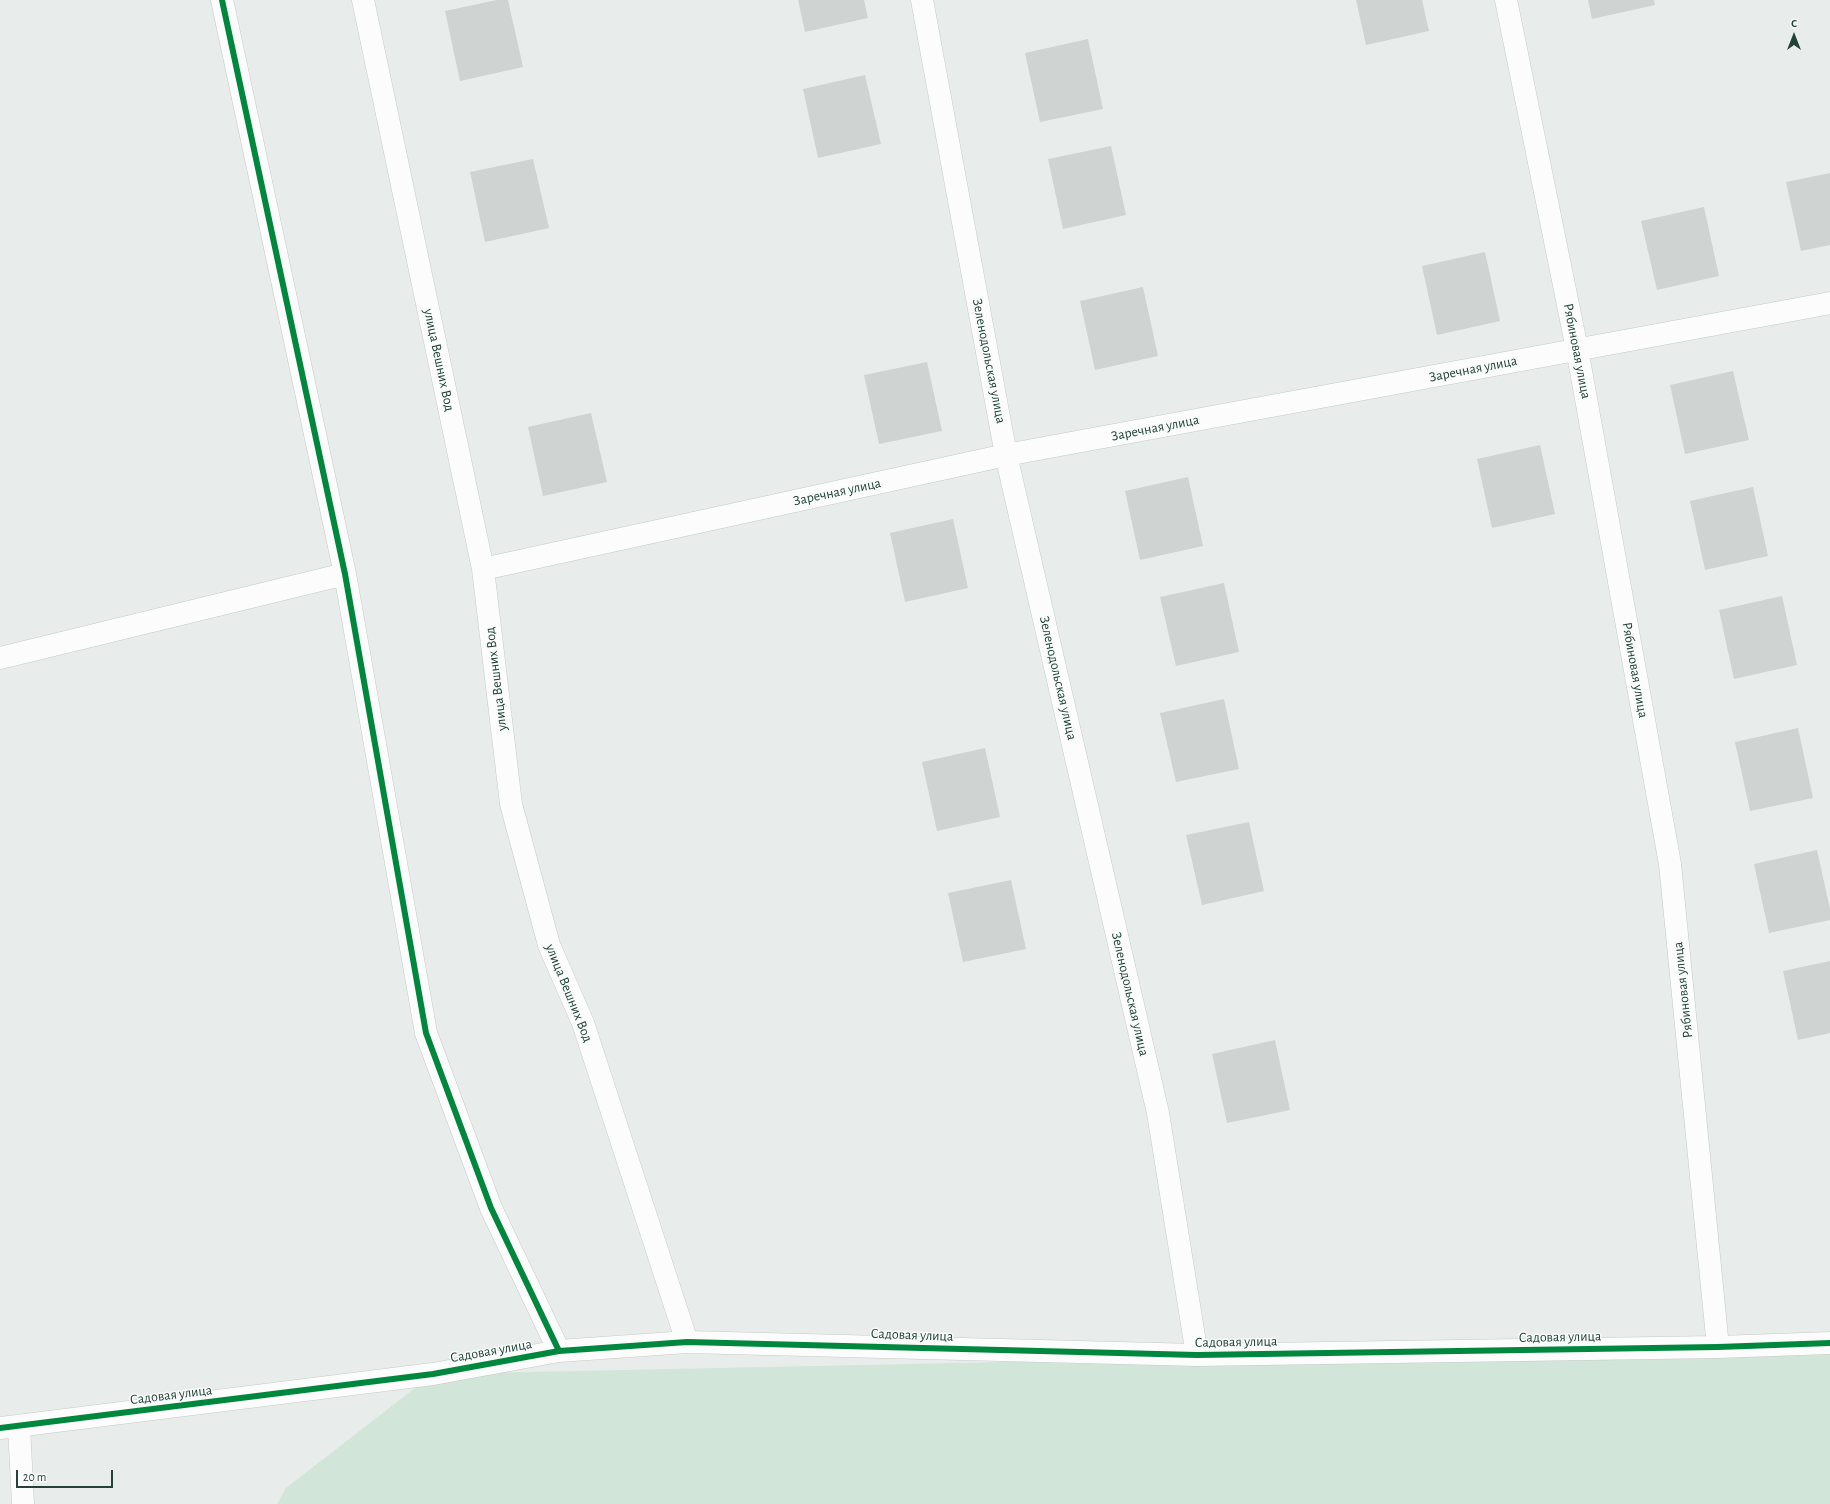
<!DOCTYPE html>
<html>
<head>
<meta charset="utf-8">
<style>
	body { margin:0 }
	#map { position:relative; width:1830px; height:1504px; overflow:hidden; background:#e8edeb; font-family:"Alegreya Sans",sans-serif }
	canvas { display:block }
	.north { position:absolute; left:1774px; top:16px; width:40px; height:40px; -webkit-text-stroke:3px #f7fbf9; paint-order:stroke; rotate:0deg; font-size:11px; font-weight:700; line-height:16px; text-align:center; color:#24423a }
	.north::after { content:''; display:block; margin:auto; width:14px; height:18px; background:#24423a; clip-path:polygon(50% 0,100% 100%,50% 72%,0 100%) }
	.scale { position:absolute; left:16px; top:1470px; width:97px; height:18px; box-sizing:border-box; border:2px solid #24423a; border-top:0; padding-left:5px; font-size:12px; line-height:14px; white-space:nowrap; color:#24423a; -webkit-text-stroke:3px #f7fbf9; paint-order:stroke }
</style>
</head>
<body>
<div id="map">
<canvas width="1830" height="1504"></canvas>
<div class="north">С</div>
<div class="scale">20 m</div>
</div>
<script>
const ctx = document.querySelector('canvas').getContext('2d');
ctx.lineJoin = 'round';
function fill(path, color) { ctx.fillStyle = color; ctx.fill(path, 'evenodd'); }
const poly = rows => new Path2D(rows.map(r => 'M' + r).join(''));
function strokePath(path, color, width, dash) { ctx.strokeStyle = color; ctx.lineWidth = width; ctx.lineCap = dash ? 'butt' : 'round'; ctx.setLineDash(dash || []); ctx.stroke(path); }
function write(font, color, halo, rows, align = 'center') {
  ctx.font = font + ' "Alegreya Sans",sans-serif'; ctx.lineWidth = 3; ctx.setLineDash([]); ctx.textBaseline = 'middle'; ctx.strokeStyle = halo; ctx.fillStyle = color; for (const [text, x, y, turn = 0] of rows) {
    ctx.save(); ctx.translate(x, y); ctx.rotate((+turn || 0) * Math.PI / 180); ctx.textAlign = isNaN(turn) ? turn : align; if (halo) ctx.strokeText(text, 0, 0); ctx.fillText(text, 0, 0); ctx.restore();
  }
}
fill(poly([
	[1718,1347,1830,1348,1830,1504,277,1504,286,1488,433,1374]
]), '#d1e6d8');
fill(poly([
	[497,0,508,0,523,67,460,81,445,11],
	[798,0,864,0,868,18,805,32],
	[1356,0,1422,0,1429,31,1366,45],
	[1588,0,1654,0,1655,5,1592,19],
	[1088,39,1103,109,1040,122,1025,53],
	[865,75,881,144,818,158,803,89],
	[1111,146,1126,215,1063,229,1048,159],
	[533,159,549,228,485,242,470,172],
	[1830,173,1830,245,1801,251,1786,182],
	[1704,207,1719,276,1657,290,1641,221],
	[1485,252,1500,321,1437,335,1422,266],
	[1143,287,1158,356,1095,370,1080,301],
	[927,362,942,431,879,444,864,375],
	[1733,371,1749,440,1685,454,1670,385],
	[591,413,607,482,543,496,528,427],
	[1540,445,1555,514,1492,528,1477,459],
	[1188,477,1203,546,1140,560,1125,491],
	[1753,487,1768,556,1705,570,1690,501],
	[953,519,968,588,905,602,890,533],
	[1224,583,1239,652,1176,666,1160,597],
	[1782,596,1797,665,1734,679,1719,610],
	[1224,699,1239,769,1176,782,1160,713],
	[1798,728,1813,798,1750,811,1735,742],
	[985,748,1000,817,937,831,922,762],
	[1249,822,1264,891,1202,905,1186,835],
	[1817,850,1830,909,1830,920,1769,933,1754,864],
	[1011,880,1026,949,963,962,948,893],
	[1830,961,1830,1033,1798,1040,1783,971],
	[1275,1040,1290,1110,1227,1123,1212,1054]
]), '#cfd4d2');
const minor = poly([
	[222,0,345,574,426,1033,491,1208,559,1351],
	[363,0,483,569,511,804,549,945,583,1023,687,1342],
	[922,0,1006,455,1158,1113,1197,1355],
	[1506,0,1577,349,1670,864,1718,1347],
	[483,569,1006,455,1830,303],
	[0,658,345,574],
	[19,1426,23,1504],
	[0,1428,433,1374,559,1351,687,1342,1197,1355,1718,1347,1830,1343]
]);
strokePath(minor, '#c5cac8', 23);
strokePath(minor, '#fcfcfc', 22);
strokePath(poly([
	[222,0,345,574,426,1033,491,1208,559,1351],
	[0,1428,433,1374,559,1351,687,1342,1197,1355,1718,1347,1830,1343]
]), '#00873e', 6);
write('14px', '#24423a', '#f7fbf9', [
	["Рябиновая улица",1577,351,79],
	["улица Вешних Вод",439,360,78],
	["Зеленодольская улица",989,361,79],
	["Заречная улица",1473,369,-11],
	["Заречная улица",1155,428,-11],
	["Заречная улица",837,492,-12],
	["Рябиновая улица",1635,670,80],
	["Зеленодольская улица",1058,678,77],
	["улица Вешних Вод",496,679,-97],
	["Рябиновая улица",1683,990,-96],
	["улица Вешних Вод",569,993,68],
	["Зеленодольская улица",1130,994,77],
	["Садовая улица",912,1335,2],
	["Садовая улица",1560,1337,-1],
	["Садовая улица",1236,1342,-1],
	["Садовая улица",491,1351,-10],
	["Садовая улица",171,1395,-7]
]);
</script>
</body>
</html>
